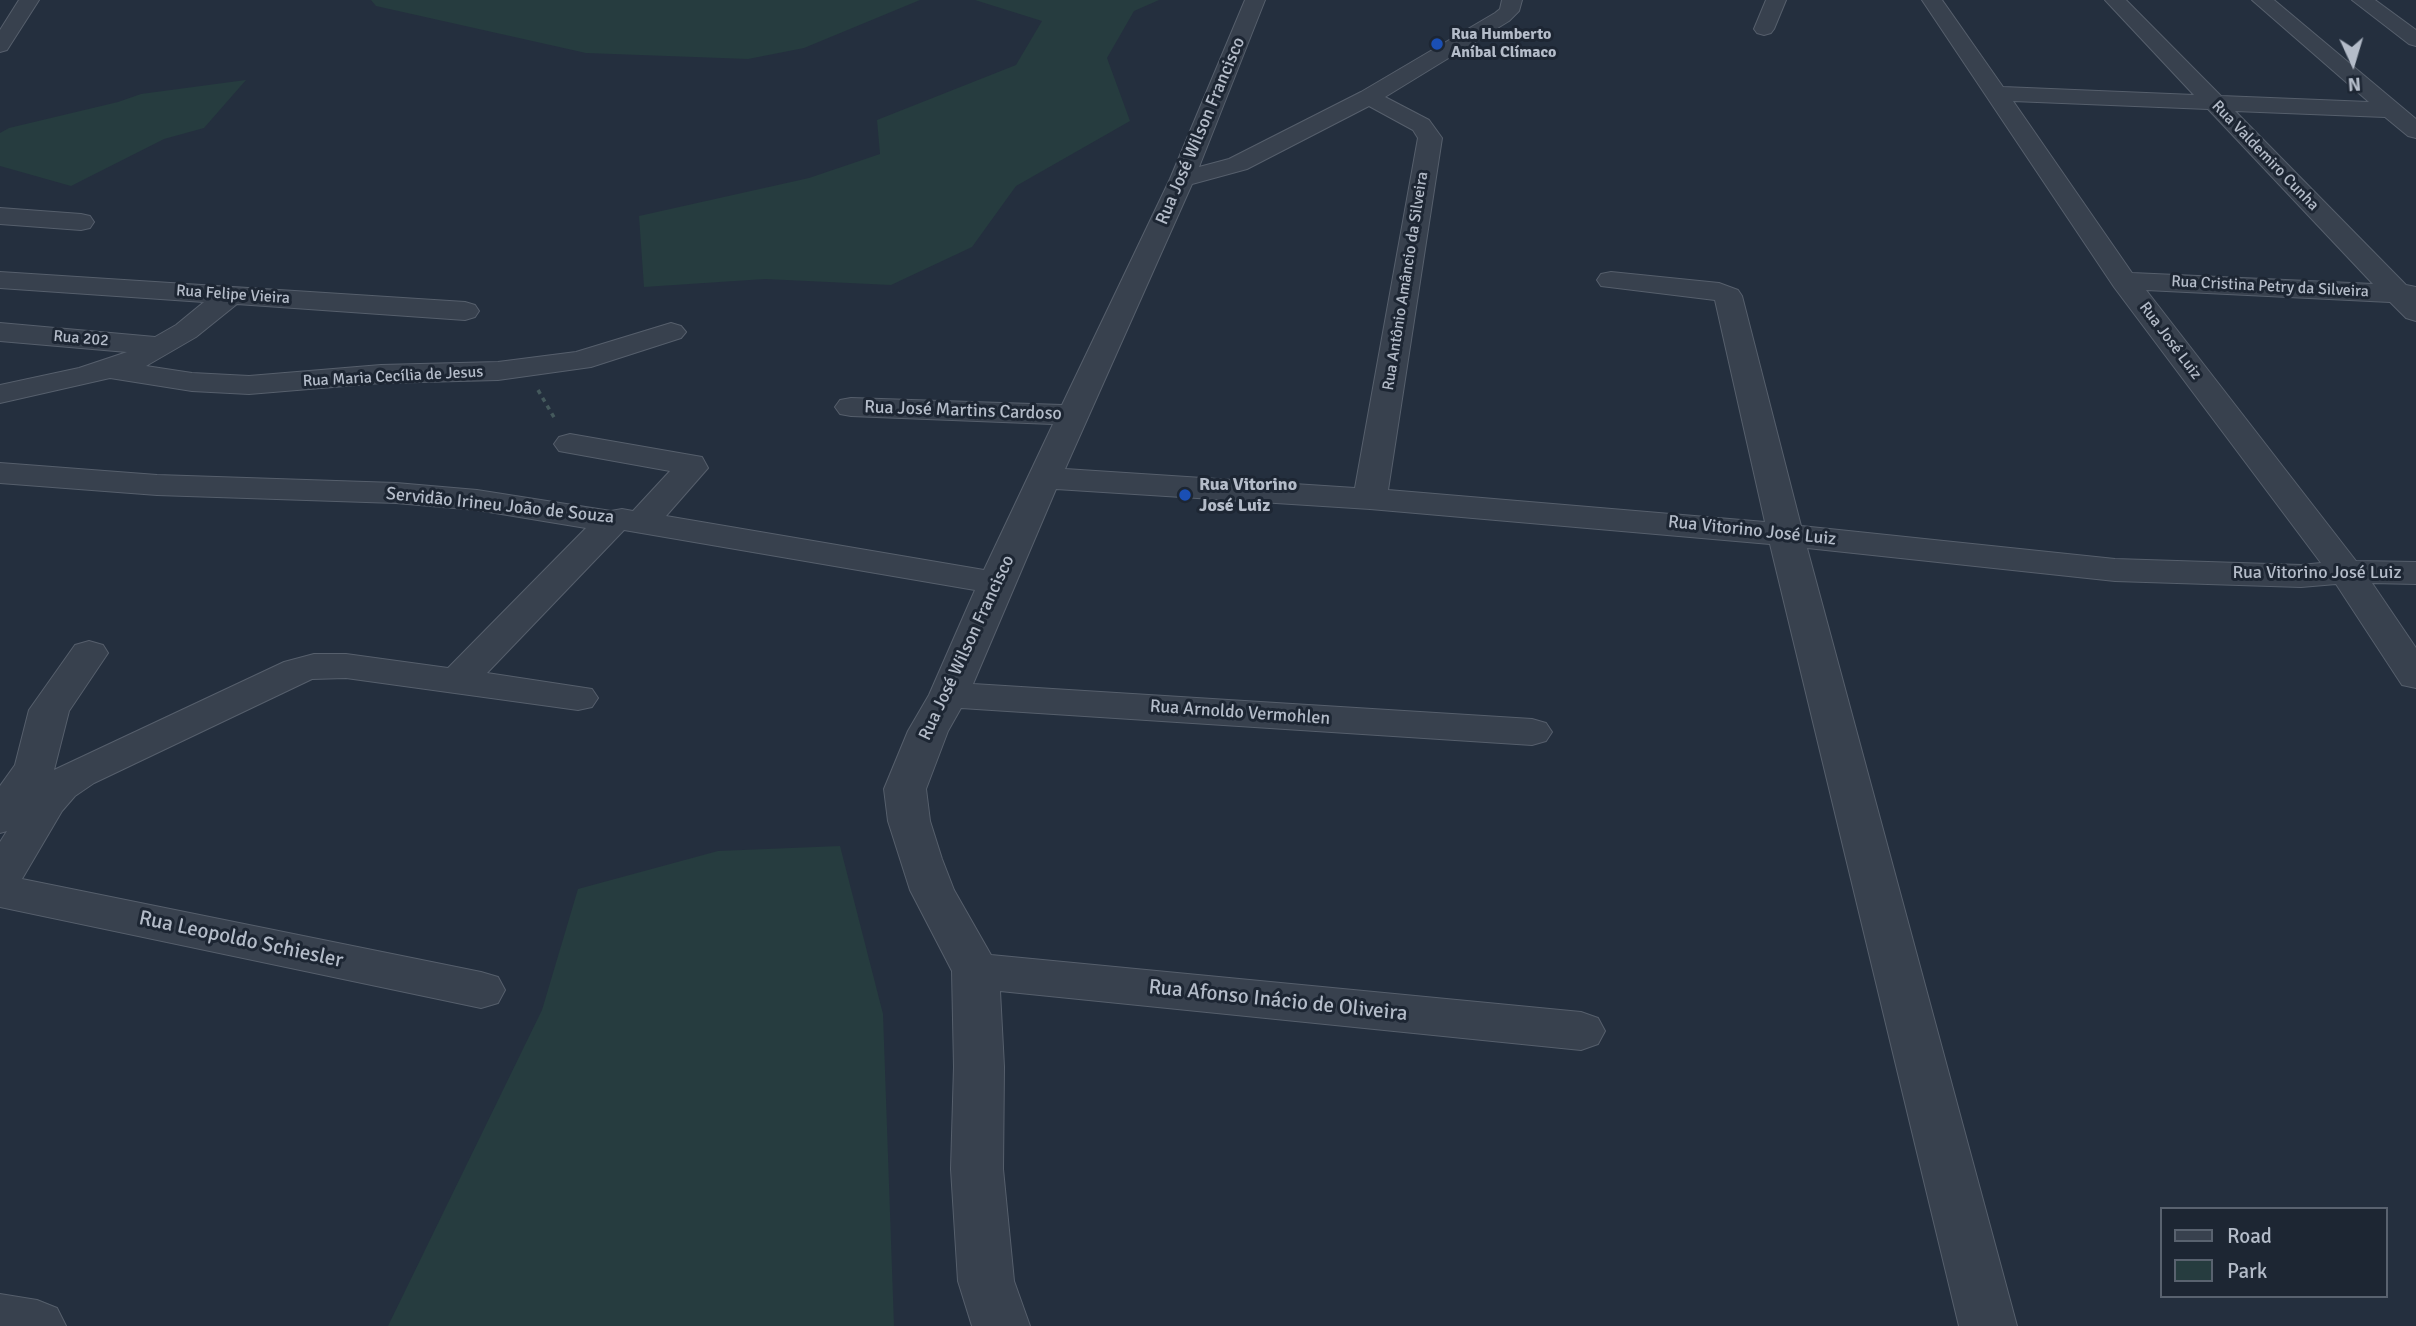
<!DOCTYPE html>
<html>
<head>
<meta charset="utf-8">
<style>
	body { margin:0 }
	#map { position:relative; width:2416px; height:1326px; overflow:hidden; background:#242f3e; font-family:Signika,sans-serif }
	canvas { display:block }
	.legend { position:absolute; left:2160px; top:1207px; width:228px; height:91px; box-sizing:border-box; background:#1d2633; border:2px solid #59626f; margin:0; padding:9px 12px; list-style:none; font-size:21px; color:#b4bcc9 }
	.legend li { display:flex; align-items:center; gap:14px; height:35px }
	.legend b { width:35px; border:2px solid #59626f }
	.north { position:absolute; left:2318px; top:28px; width:70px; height:70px; -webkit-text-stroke:5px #1d2633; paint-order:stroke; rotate:176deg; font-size:19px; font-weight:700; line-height:28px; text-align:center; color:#b4bcc9 }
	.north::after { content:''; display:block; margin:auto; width:24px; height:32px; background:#b4bcc9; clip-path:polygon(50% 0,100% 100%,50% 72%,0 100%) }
</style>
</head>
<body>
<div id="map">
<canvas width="2416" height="1326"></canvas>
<ul class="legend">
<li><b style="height:9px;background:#38414e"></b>Road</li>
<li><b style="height:19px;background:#263c3f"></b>Park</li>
</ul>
<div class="north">N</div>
</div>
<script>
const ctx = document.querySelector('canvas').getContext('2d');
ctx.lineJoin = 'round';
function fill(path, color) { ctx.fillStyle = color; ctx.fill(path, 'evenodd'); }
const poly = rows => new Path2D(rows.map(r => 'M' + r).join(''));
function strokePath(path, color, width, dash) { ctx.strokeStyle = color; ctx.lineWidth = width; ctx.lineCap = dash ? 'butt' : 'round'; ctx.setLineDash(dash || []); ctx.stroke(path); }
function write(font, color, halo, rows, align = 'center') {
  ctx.font = font + ' Signika,sans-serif'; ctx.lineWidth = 6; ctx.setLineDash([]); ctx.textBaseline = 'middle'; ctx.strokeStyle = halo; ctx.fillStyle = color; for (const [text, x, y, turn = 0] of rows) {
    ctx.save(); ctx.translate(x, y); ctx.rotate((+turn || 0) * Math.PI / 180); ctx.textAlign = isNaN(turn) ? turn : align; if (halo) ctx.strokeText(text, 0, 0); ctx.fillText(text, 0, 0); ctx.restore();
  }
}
fill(poly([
	[371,0,920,0,804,48,748,59,586,53,376,6],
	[975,0,1159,0,1134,11,1107,58,1130,121,1016,186,972,247,891,285,765,279,644,287,639,216,809,178,880,154,877,120,1016,65,1042,21],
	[246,80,204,128,164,139,71,186,0,166,0,133,9,128,118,102,141,94],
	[840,846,883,1014,894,1326,388,1326,542,1010,578,889,718,851]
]), '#263c3f');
const minor = poly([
	[19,0,39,0,7,50,0,52,0,30,19,0],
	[1245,0,1265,0,1199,167,1229,159,1361,92,1495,13,1500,9,1502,0,1522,0,1519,11,1509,21,1385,97,1429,120,1442,138,1388,490,1765,522,1715,300,1601,286,1597,280,1601,274,1611,272,1719,283,1738,290,1742,296,1801,526,2115,559,2301,565,2321,563,2114,287,1922,0,1942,0,2003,87,2194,95,2105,0,2126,0,2221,96,2369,102,2252,0,2274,0,2416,119,2416,138,2408,136,2385,117,2235,111,2406,285,2416,287,2416,321,2406,318,2390,302,2146,290,2356,561,2416,562,2416,584,2372,583,2416,648,2416,688,2402,685,2336,584,2301,587,2115,581,1807,548,2017,1326,1959,1326,1770,544,1370,509,1056,489,973,684,1532,719,1546,723,1552,732,1546,741,1532,745,961,708,948,731,926,789,930,821,942,859,954,890,991,955,1581,1012,1598,1018,1605,1031,1598,1044,1581,1050,1000,991,1004,1067,1003,1169,1014,1281,1030,1326,972,1326,958,1281,951,1169,954,1067,952,971,910,890,888,821,884,789,908,731,929,695,975,590,624,530,487,673,592,689,598,698,592,707,578,710,346,678,312,679,94,783,75,796,62,811,22,879,481,972,498,977,505,990,498,1003,481,1008,0,907,0,842,7,831,0,833,0,786,15,765,29,710,75,645,89,641,103,645,108,653,69,711,54,770,284,662,314,654,346,654,448,668,586,528,477,510,396,503,157,495,0,483,0,463,157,475,396,483,477,490,611,511,622,509,633,511,670,471,559,451,554,444,559,437,570,434,702,457,708,468,666,516,984,570,1053,424,851,416,840,414,835,407,840,400,851,398,1062,405,1170,179,1245,0],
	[2013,101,2208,109,2373,284,2132,273,2013,101],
	[1369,106,1413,130,1418,138,1355,488,1065,469,1192,184,1247,169,1369,106],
	[1766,0,1786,0,1774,29,1771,33,1764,35,1757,33,1754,29,1766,0],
	[2352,0,2375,0,2416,30,2416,46,2409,44,2352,0],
	[0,208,81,214,90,216,94,222,90,228,81,230,0,224,0,208],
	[0,272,465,302,475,305,479,311,475,317,465,320,237,304,196,337,146,366,192,373,249,376,381,365,498,362,576,352,671,323,681,326,686,332,681,338,591,367,498,380,381,383,249,394,192,391,110,378,0,403,0,385,79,368,127,352,0,341,0,323,155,337,176,325,204,302,0,288,0,272],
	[0,1294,37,1300,57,1308,66,1326,0,1326,0,1294]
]);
strokePath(minor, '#565f6c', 2);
strokePath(poly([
	[538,390,555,419]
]), '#44595c', 3.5, [4.5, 4.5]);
fill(minor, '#38414e');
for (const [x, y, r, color] of [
	[1437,44,7,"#1a4fb4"],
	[1185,495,7,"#1a4fb4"]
]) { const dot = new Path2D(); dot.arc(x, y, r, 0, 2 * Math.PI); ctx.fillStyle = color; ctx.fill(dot); strokePath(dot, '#1d2633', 2.5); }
write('bold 16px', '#b4bcc9', '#1d2633', [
	["Rua Humberto",1451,35],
	["Aníbal Clímaco",1451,53]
], 'left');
write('16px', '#b4bcc9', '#1d2633', [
	["Rua Valdemiro Cunha",2265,156,46],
	["Rua Antônio Amâncio da Silveira",1406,281,-81],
	["Rua Cristina Petry da Silveira",2270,287,3],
	["Rua Felipe Vieira",233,295,4],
	["Rua 202",81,339,5],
	["Rua José Luiz",2170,341,53],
	["Rua Maria Cecília de Jesus",393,377,-3]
]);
write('18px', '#b4bcc9', '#1d2633', [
	["Rua José Wilson Francisco",1201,131,-67],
	["Rua José Martins Cardoso",963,411,2],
	["Servidão Irineu João de Souza",500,506,6],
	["Rua Vitorino José Luiz",1752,531,6],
	["Rua Vitorino José Luiz",2317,573],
	["Rua José Wilson Francisco",967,648,-65],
	["Rua Arnoldo Vermohlen",1240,713,4]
]);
write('bold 18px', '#b4bcc9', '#1d2633', [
	["Rua Vitorino",1199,485],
	["José Luiz",1199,506]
], 'left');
write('21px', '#b4bcc9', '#1d2633', [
	["Rua Leopoldo Schiesler",241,940,12],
	["Rua Afonso Inácio de Oliveira",1278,1001,6]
]);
</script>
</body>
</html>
